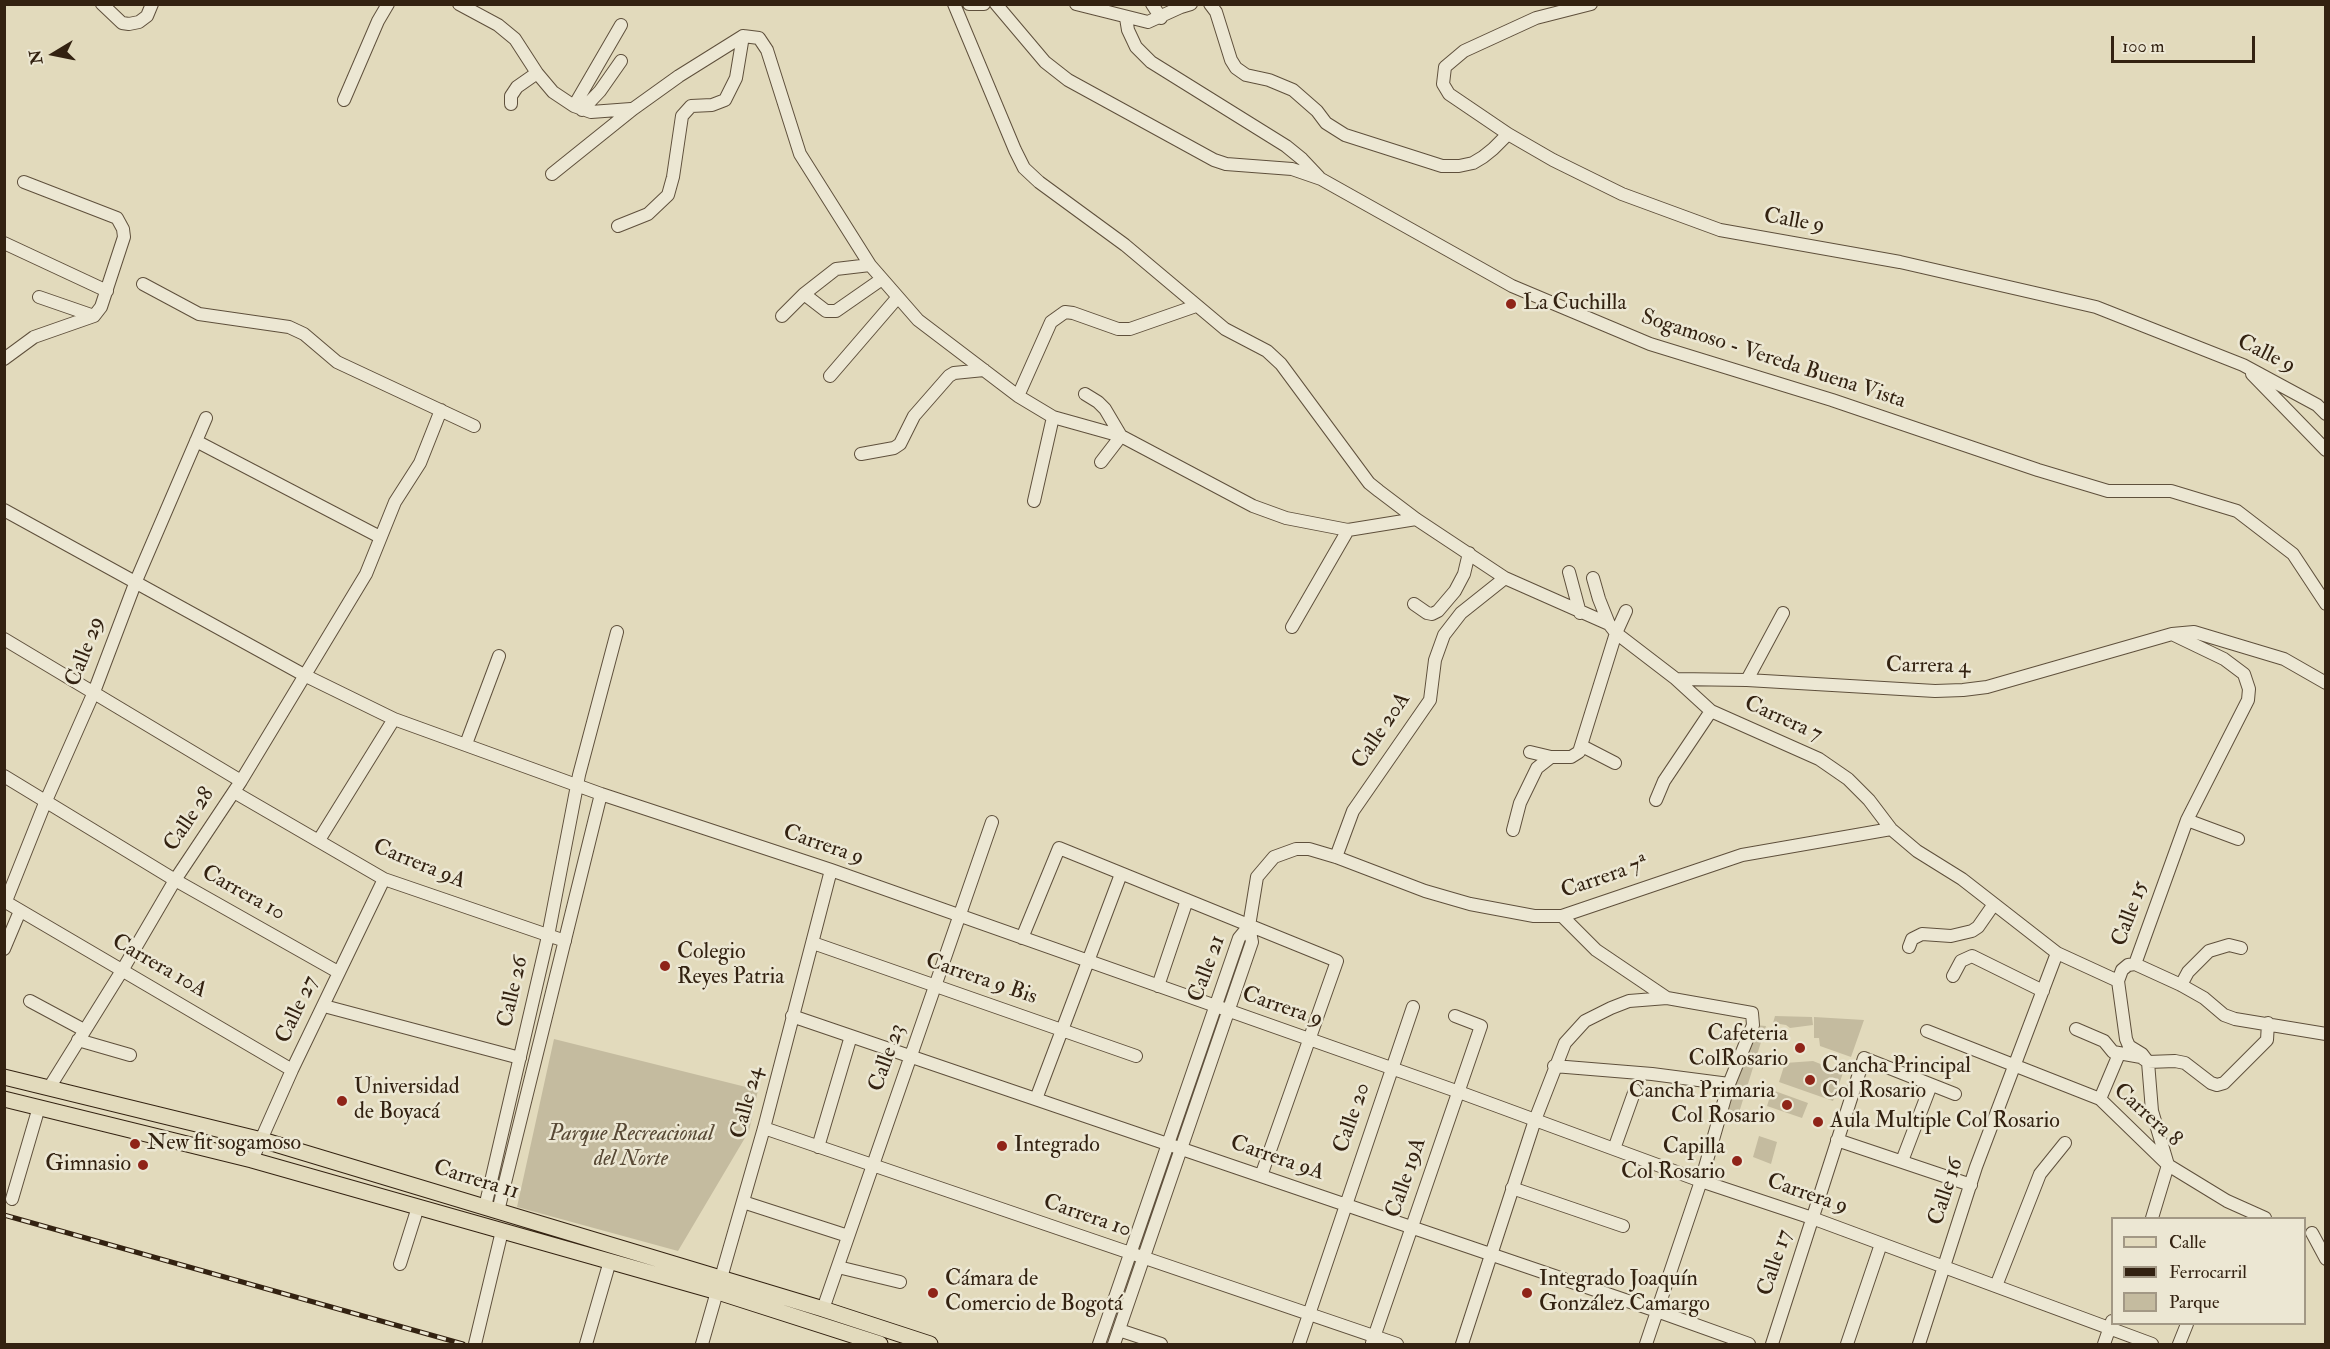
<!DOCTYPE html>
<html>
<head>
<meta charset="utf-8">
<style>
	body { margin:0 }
	#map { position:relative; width:2330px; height:1349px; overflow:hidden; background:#e2dabc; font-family:"IM FELL Double Pica",serif }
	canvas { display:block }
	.frame { position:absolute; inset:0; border:6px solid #321; pointer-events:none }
	.legend { position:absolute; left:2111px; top:1217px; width:195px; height:108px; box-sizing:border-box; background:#ece7d3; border:2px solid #a29885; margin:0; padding:8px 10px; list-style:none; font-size:18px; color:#321 }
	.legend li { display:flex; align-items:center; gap:12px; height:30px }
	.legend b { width:30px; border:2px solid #a29885 }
	.north { position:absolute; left:24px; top:24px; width:60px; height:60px; -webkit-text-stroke:4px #ece7d3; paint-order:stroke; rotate:260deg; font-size:16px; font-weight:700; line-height:24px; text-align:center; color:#321 }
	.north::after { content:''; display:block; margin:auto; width:21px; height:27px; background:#321; clip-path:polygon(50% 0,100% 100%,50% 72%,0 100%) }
	.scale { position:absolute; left:2111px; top:36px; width:144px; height:27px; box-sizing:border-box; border:3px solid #321; border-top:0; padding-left:8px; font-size:18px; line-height:21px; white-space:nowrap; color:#321; -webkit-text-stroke:4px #ece7d3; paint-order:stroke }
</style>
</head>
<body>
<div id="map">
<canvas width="2330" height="1349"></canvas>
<div class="frame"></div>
<ul class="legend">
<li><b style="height:8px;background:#e2dabc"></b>Calle</li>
<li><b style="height:8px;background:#321"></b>Ferrocarril</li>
<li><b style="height:16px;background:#c4bb9f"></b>Parque</li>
</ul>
<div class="north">N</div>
<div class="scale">100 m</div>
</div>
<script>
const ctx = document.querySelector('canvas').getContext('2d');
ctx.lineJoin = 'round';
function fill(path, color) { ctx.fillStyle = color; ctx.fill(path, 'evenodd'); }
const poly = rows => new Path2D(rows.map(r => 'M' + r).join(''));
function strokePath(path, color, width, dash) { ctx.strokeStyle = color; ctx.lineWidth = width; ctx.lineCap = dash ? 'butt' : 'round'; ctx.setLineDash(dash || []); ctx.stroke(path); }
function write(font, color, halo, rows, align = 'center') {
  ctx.font = font + ' "IM FELL Double Pica",serif'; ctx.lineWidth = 5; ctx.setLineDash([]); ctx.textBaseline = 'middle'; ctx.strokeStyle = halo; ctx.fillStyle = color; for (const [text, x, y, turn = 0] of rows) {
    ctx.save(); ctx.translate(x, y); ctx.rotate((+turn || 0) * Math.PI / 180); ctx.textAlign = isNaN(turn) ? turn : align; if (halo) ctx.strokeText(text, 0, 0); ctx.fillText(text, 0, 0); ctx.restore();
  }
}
fill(poly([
	[1775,1016,1812,1017,1813,1025,1790,1028,1786,1025,1773,1023],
	[1814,1017,1864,1020,1851,1057,1820,1046,1819,1038,1814,1038],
	[1755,1025,1766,1026,1737,1119,1724,1115],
	[554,1039,758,1090,749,1131,678,1251,517,1207],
	[1813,1061,1843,1073,1833,1101,1779,1082,1785,1063],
	[1772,1090,1808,1103,1802,1118,1767,1106],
	[1759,1136,1777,1142,1771,1164,1753,1157]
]), '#c4bb9f');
const minor = poly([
	[102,4,122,23,129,24,139,22,147,16,152,4],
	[459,4,498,25,515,39,537,73,553,92,574,106,591,112,631,109],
	[954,4,1015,150,1024,168,1039,182,1125,245,1225,329,1267,351,1281,364,1369,483,1379,491,1416,519,1505,578,1609,624,1616,633,1676,679,1711,711,1819,759,1848,779,1869,800,1891,829,1917,851,1962,879,2057,953,2118,981],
	[969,4,984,4],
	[996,4,1045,62,1068,80,1214,160,1226,164,1292,169,1321,179,1512,286,1650,344,1832,400,2038,470,2108,491,2171,491,2237,511,2293,554,2326,604],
	[1076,4,1148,22,1181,7,1191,4],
	[1152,4,1161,18],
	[1210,4,1216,12,1231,60,1236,68,1246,75,1269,80,1293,90,1317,111,1326,123,1345,135,1442,166,1459,166,1473,163,1483,157,1493,149,1508,134],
	[1591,4,1536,18,1464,51,1445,67,1443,84,1449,94,1508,134,1553,160,1622,194,1720,230,1900,262,2096,307,2243,365,2317,405,2326,414],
	[1126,18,1128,30,1136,47,1151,62,1286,146,1302,159,1319,177],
	[344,100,378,21,388,4],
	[511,104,511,96,517,87,537,73],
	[574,106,621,25],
	[582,110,600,91,621,61],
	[552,174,633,109,679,76,743,36,759,38,767,50,800,154,870,265,918,320,1018,396,1053,417,1121,436,1253,506,1286,518,1348,530,1416,519],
	[618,226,648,214,668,195,673,177,682,116,691,106,712,105,725,100,736,78,743,36],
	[4,243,107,291],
	[143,284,199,314,289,327,304,334,337,362,474,426],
	[804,294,826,311,836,311,882,279],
	[39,297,94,316],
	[782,316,804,294,836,269,870,265],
	[4,359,34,337,94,316,101,307,124,237,123,229,117,218,24,182],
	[2252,374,2326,450],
	[830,376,898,297],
	[1085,394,1098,402,1105,409,1121,436,1101,462],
	[1018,396,1051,322,1065,312,1073,313,1118,329,1130,329,1196,306],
	[196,441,380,537],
	[861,454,894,448,900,444,914,416,949,376,954,373,984,370],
	[1034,501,1053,417],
	[4,510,304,675,394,719,601,794,831,870,1459,1092,1701,1181,1812,1218,2152,1344],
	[1569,572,1580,613],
	[1593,578,1599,599,1609,624],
	[1414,604,1427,613,1432,614,1438,611,1455,591,1464,574,1469,553],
	[1292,627,1348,530],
	[4,639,241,781],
	[1676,679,1747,680,1935,691,1963,690,1987,687,2172,634,2194,632,2284,659,2326,683],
	[1747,680,1783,613],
	[466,744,499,656],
	[1582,746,1615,763],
	[1530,752,1551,757,1571,757,1579,752,1616,633,1626,611],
	[4,776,175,880,338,972],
	[234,792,384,879,565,941],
	[1656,800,1664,781,1711,711],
	[2187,820,2238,839],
	[1513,830,1520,803,1537,768,1551,757],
	[319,840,394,719],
	[1336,857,1353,811,1430,700,1435,660,1444,635,1461,613,1505,578],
	[4,901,292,1070],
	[6,901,45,803,94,692,136,581,206,418],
	[1562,916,1596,950,1667,998],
	[1022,938,1059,848,1337,961,1261,1176],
	[813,943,1136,1056],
	[1909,947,1912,939,1922,934,1951,936,1972,931,1978,927,1994,904],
	[4,949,20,911],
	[2135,964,2181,985,2204,998,2224,1015,2235,1019,2326,1034],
	[1953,976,1961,961,1972,956,2043,991],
	[2181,985,2188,972,2209,951,2229,945,2241,948],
	[1158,986,1187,900],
	[30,1001,84,1030],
	[324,1006,520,1058],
	[792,1016,1657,1311,1749,1344],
	[2076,1029,2104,1041,2113,1052,2141,1057,2148,1062,2175,1061,2185,1063,2211,1083,2217,1085,2224,1083,2267,1040,2268,1023],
	[1927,1031,2100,1099,2168,1165,2227,1201,2265,1218],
	[78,1040,130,1055],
	[1554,1066,1652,1074,1729,1084],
	[49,1088,123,969,175,880,241,781,366,574,395,502,420,463,441,410],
	[1036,1099,1121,874],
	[2100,1099,2119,1054],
	[764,1128,1397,1344],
	[1837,1140,1971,1185],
	[818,1147,851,1036],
	[1614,1149,1635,1090],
	[252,1160,292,1070,384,879],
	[1902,1161,1931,1085],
	[1512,1188,1623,1226],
	[12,1199,39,1107],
	[743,1202,848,1236],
	[485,1207,548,936,579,775,617,632],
	[498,1211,601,794],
	[2152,1218,2168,1165,2152,1111,2148,1062,2142,1054,2129,1046,2126,1039,2118,981,2122,970,2128,965,2135,964,2187,820,2248,700,2249,689,2244,674,2224,659,2172,634],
	[2312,1233,2326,1259],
	[400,1264,418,1207],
	[838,1267,900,1282],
	[1996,1286,2040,1174,2065,1143],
	[823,1309,992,822],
	[1119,1330,1161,1344],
	[1372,1343,1481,1026,1455,1016],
	[475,1344,502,1231],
	[586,1344,610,1261],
	[702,1344,764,1128,831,870],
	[1099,1344,1239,938,1249,926],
	[1114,1344,1252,942,1249,926,1257,877,1274,857,1296,849,1309,849,1336,857,1425,891,1470,904,1534,916,1562,916,1742,855,1891,829],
	[1299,1344,1413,1007],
	[1462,1344,1535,1120,1565,1043,1585,1021,1611,1008,1629,1001,1667,998,1752,1013,1753,1025,1729,1084,1701,1181,1646,1344],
	[1772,1344,1864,1058,1955,1094],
	[1847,1344,1881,1244],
	[1919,1344,1976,1167,2057,953],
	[2104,1344,2112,1321],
	[2179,1344,2187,1324]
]);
const major = poly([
	[4,1077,262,1140,823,1309,930,1344],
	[4,1099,252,1160,718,1292,880,1344]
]);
strokePath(minor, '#5f503c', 14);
strokePath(major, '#321', 17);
strokePath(minor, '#ece7d3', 12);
strokePath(major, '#e2dabc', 15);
const rail = poly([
	[4,1215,463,1344]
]);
strokePath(rail, '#321', 5);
strokePath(rail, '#ece7d3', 3, [9]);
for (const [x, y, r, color] of [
	[1511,304,6,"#8f2418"],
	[665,966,6,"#8f2418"],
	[1800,1048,6,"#8f2418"],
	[1810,1080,6,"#8f2418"],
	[342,1101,6,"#8f2418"],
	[1787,1105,6,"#8f2418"],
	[1818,1122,6,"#8f2418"],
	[135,1144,6,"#8f2418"],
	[1002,1146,6,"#8f2418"],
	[1737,1161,6,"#8f2418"],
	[143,1165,6,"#8f2418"],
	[933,1293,6,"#8f2418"],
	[1527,1293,6,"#8f2418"]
]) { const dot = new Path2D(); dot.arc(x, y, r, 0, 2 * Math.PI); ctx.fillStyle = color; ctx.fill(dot); strokePath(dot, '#ece7d3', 2); }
write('22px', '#321', '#ece7d3', [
	["Calle 9",1794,222,10],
	["Calle 9",2266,355,26],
	["Sogamoso - Vereda Buena Vista",1773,360,18],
	["Calle 29",86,652,-69],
	["Carrera 4",1928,667,1],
	["Carrera 7",1783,720,24],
	["Calle 20A",1382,731,-56],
	["Calle 28",190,820,-56],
	["Carrera 9",823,846,19],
	["Carrera 9A",419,865,22],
	["Carrera 7ª",1605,878,-19],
	["Carrera 10",243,894,29],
	["Calle 15",2131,914,-70],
	["Carrera 10A",159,967,30],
	["Calle 21",1208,969,-70],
	["Carrera 9 Bis",981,980,19],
	["Calle 26",514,992,-77],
	["Carrera 9",1282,1008,19],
	["Calle 27",298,1010,-65],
	["Calle 23",888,1058,-71],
	["Calle 24",748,1103,-76],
	["Carrera 8",2147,1116,42],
	["Calle 20",1353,1118,-71],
	["Carrera 9A",1277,1159,19],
	["Calle 19A",1407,1178,-71],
	["Carrera 11",476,1181,17],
	["Calle 16",1947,1192,-72],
	["Carrera 9",1807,1195,19],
	["Carrera 10",1087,1217,19],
	["Calle 17",1776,1263,-72]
]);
write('22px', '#321', '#ece7d3', [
	["La Cuchilla",1523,304],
	["Colegio",677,953],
	["Reyes Patria",677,978],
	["Cafeteria",1788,1035,"right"],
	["ColRosario",1788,1060,"right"],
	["Cancha Principal",1822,1067],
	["Col Rosario",1822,1092],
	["Universidad",354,1088],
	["de Boyacá",354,1113],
	["Cancha Primaria",1775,1092,"right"],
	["Col Rosario",1775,1117,"right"],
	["Aula Multiple Col Rosario",1830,1122],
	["New fit sogamoso",147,1144],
	["Integrado",1014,1146],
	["Capilla",1725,1148,"right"],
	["Col Rosario",1725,1173,"right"],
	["Gimnasio",131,1165,"right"],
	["Cámara de",945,1280],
	["Comercio de Bogotá",945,1305],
	["Integrado Joaquín",1539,1280],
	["González Camargo",1539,1305]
], 'left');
write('italic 22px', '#574834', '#ece7d3', [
	["Parque Recreacional",631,1135],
	["del Norte",631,1160]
]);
</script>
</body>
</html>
